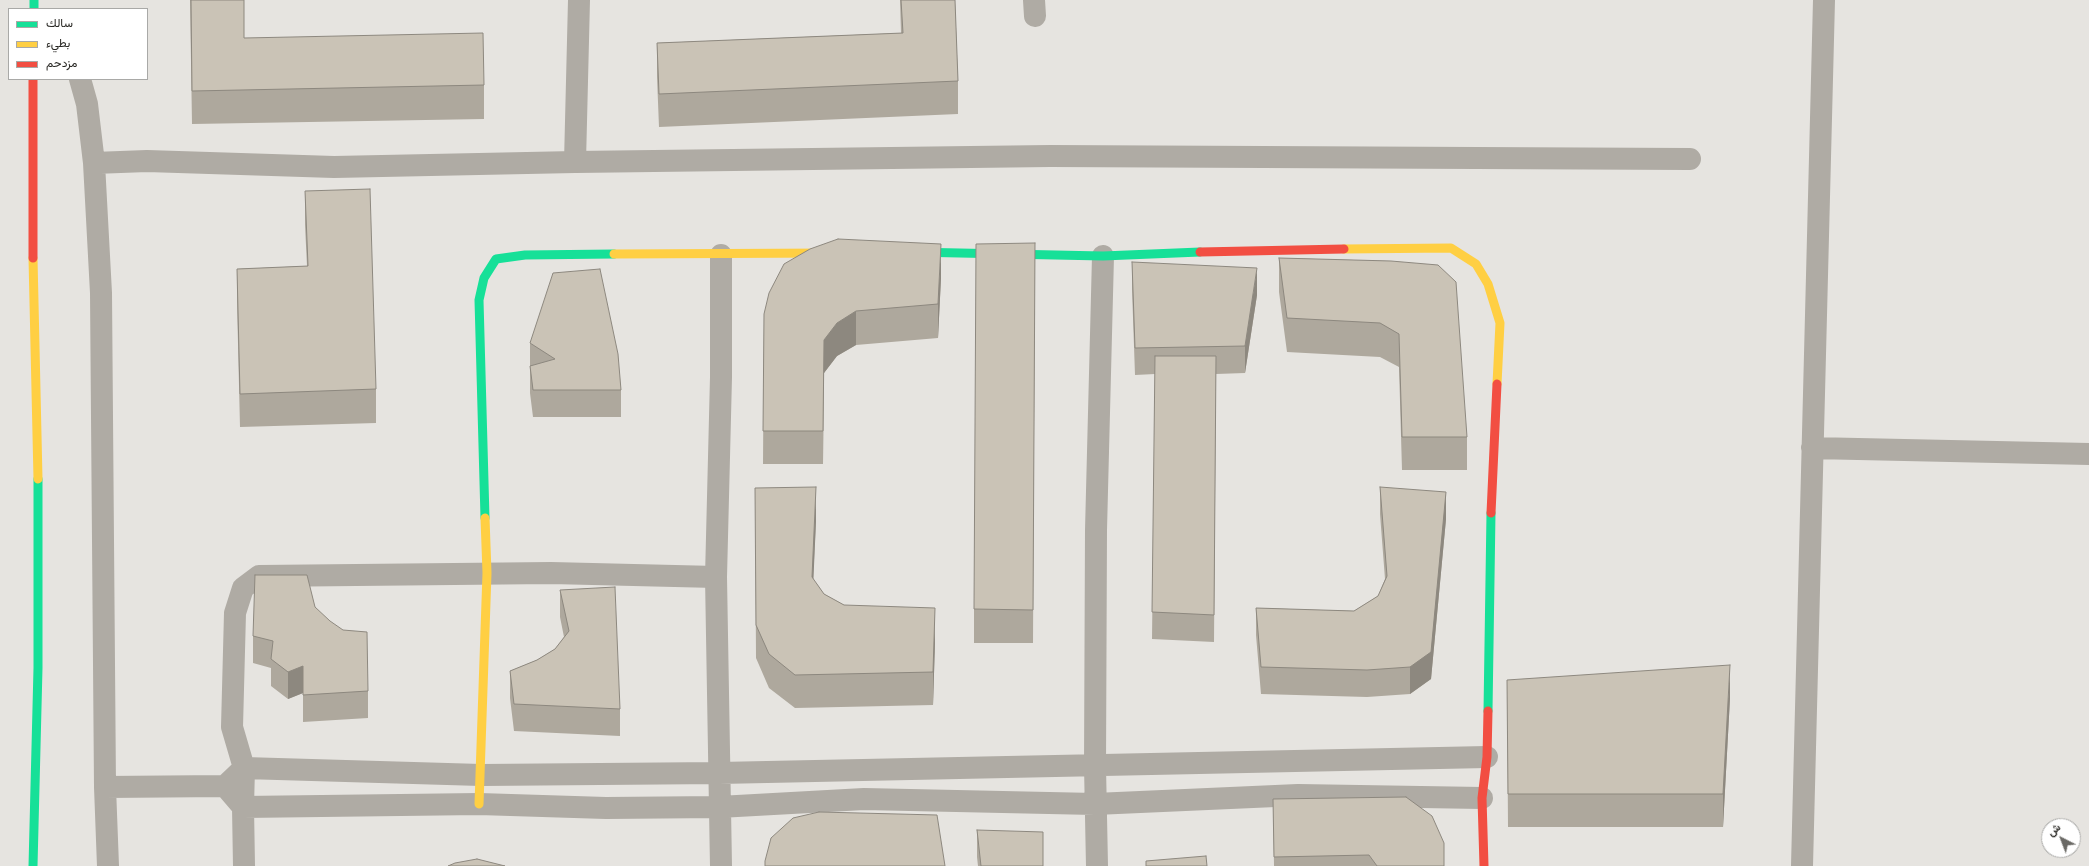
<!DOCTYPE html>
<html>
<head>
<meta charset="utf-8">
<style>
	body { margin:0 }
	#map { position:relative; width:2089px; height:866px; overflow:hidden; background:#e6e4e0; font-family:"Space Grotesk",Vazirmatn,sans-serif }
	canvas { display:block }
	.legend { position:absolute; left:8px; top:8px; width:140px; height:72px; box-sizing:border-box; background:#fff; border:1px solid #a9a9a7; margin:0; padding:5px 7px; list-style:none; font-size:12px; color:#282723 }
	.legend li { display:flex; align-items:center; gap:8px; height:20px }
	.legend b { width:20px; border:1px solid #a9a9a7 }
	.north { position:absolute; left:2041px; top:818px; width:40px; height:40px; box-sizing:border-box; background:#fff; border:1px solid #a9a9a7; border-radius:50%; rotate:318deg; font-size:11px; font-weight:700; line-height:16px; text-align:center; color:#282723 }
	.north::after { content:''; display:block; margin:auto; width:14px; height:18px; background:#6a6965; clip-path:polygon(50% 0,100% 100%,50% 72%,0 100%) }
</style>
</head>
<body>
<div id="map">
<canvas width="2089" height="866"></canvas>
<ul class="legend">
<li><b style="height:5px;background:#16e098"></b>سالك</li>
<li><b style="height:5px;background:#ffcf43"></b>بطيء</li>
<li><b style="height:5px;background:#f24e42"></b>مزدحم</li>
</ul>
<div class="north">ش</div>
</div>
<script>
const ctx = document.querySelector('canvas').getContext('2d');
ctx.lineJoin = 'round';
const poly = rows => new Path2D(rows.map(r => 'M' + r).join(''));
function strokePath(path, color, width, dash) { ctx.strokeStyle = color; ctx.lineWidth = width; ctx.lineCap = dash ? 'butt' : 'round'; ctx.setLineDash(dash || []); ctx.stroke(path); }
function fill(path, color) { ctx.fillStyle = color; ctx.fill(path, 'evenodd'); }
strokePath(poly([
	[1034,0,1035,16],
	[80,79,87,104,94,163,101,293,105,787,108,866],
	[575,162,579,0],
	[94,163,147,161,334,167,575,162,1050,156,1690,159],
	[1812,448,2089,454],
	[225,786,243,807,479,804,606,808,719,807,864,799,1095,804,1298,795,1482,798],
	[105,787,225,786,244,768,481,775,719,773,1487,757],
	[244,866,243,807,244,768,232,727,235,613,243,588,259,576,551,573,716,577],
	[721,866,716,577,721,377,721,255],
	[1097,866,1095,766,1096,530,1103,256],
	[1802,866,1824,0]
]), '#afaba4', 22);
strokePath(poly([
	[34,0,34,9],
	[912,252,1103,256,1200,252],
	[485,518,479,300,484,278,496,259,525,255,614,254],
	[1488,711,1491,513],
	[33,866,38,668,38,479]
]), '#16e098', 9);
strokePath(poly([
	[1344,249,1451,248,1476,264,1488,284,1500,323,1497,384],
	[614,254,833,253],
	[33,258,38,479],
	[479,804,487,573,485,518]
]), '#ffcf43', 9);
strokePath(poly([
	[33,79,33,258],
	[1200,252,1344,249],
	[1491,513,1497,384],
	[1484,866,1482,798,1487,757,1488,711]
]), '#f24e42', 9);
fill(poly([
	[190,0,244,0,244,38,484,85,484,119,192,124],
	[900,0,955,0,958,81,958,114,659,127,657,77,657,43,901,33],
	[305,191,376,389,376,423,240,427,237,302,237,269,307,266,305,225],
	[1035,243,1033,643,974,643,974,609],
	[1279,258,1391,261,1467,437,1467,470,1402,470,1399,367,1380,357,1287,352,1279,292],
	[1132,262,1257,295,1245,373,1216,374,1214,642,1152,639,1155,374,1135,375,1132,289],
	[941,278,938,338,856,345,837,356,824,373,823,464,763,464,764,314],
	[530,343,621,390,621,417,533,417,530,393],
	[1380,487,1446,519,1431,679,1410,694,1367,697,1261,694,1256,635,1256,608,1354,611,1378,596,1385,579,1380,514],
	[755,488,816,521,813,579,824,594,844,605,935,642,933,705,795,708,769,688,756,658],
	[560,590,620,709,620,736,514,731,510,698,510,671,537,660,555,649,564,637,560,617],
	[315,607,368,691,368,718,303,722,303,693,288,699,271,686,271,668,253,663,253,636],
	[1507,680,1730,698,1723,827,1508,827],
	[1273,799,1444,866,1274,866],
	[977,830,1043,866,978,866,977,857]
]), '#aea89d');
fill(poly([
	[941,244,941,278,938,338,938,304],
	[1257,268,1257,295,1245,373,1245,346],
	[856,311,856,345,837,356,824,373,823,464,824,340,837,323],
	[816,487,816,521,812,611,812,577],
	[1446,492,1446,519,1431,679,1410,694,1410,667],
	[935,608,935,642,933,705,933,672],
	[1730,665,1730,698,1723,827,1723,794],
	[303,666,303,693,288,699,288,672]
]), '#8d887f');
const building = poly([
	[191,0,244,0,244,38,483,33,484,85,192,91,191,0],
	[901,0,955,0,958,81,659,94,657,43,903,33,901,0],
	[370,189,376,389,240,394,237,269,308,266,305,191,370,189],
	[838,239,941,244,938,304,856,311,837,323,824,340,823,431,763,431,764,314,769,293,784,264,810,249,838,239],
	[1035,243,1033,610,974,609,976,244,1035,243],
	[1279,258,1391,261,1438,265,1456,282,1467,437,1402,437,1399,334,1380,323,1287,318,1279,258],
	[1132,262,1257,268,1245,346,1135,348,1132,262],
	[600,269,618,354,621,390,533,390,530,366,555,359,530,343,553,273,600,269],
	[1155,356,1216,356,1214,615,1152,612,1155,356],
	[816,487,812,577,824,594,844,605,935,608,933,672,795,675,769,654,756,625,755,488,816,487],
	[1380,487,1446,492,1431,652,1410,667,1367,670,1261,667,1256,608,1354,611,1378,596,1387,576,1380,487],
	[255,575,307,575,315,607,330,621,343,630,367,632,368,691,303,695,303,666,288,672,271,659,273,641,253,636,255,575],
	[615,587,620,709,514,704,510,671,537,660,555,649,569,631,560,590,615,587],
	[1730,665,1723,794,1508,794,1507,680,1730,665],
	[1406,797,1432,816,1444,843,1444,866,1377,866,1369,855,1274,857,1273,799,1406,797],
	[819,812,937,815,945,866,765,866,765,861,771,838,793,818,819,812],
	[977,830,1043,832,1043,866,981,866,977,830],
	[1206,856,1207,866,1146,866,1146,861,1206,856],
	[477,859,505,866,448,866,455,863,477,859]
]);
fill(building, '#cac3b6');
strokePath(building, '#8d887f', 1);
</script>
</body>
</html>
